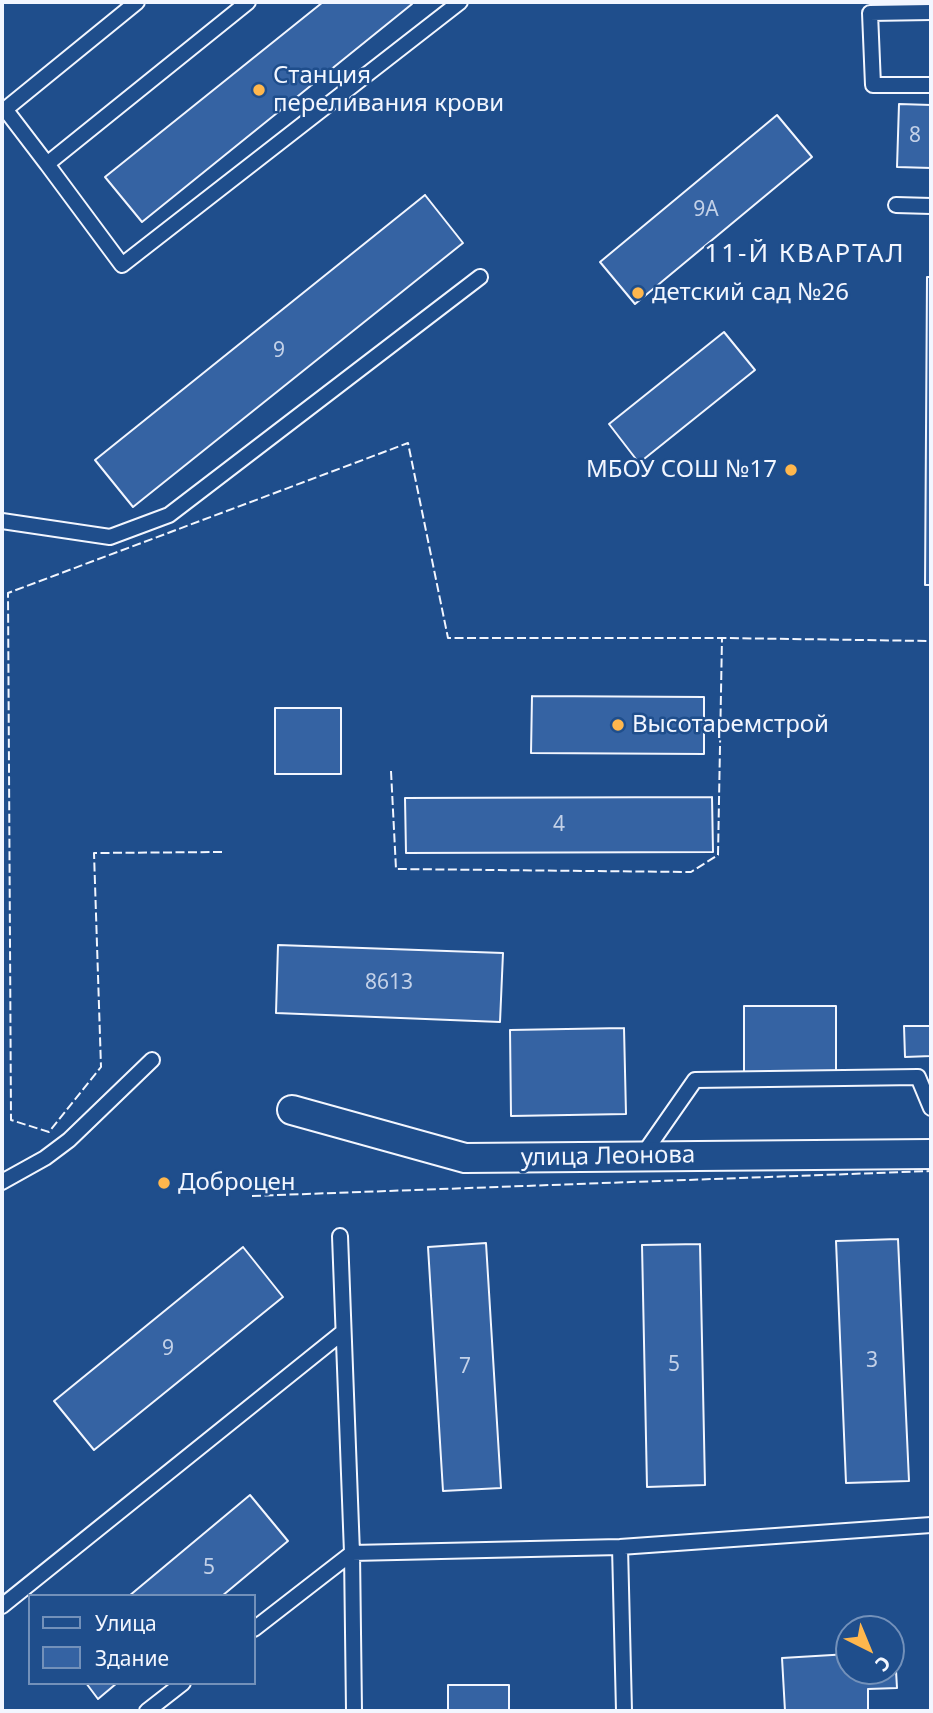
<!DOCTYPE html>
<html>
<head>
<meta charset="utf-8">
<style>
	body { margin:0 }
	#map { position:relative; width:933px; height:1713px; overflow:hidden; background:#1f4e8c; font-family:"Noto Sans",sans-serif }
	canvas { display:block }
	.frame { position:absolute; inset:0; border:4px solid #f2f6ff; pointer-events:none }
	.legend { position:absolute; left:28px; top:1594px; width:228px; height:91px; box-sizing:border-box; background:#1f4e8c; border:2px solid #7391ba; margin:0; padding:9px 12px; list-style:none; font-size:21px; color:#f2f6ff }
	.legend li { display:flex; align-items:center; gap:14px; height:35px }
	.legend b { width:35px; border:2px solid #7391ba }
	.north { position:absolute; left:835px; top:1615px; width:70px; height:70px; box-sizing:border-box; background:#1f4e8c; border:2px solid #7391ba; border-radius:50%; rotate:137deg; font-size:19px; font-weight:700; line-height:28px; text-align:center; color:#f2f6ff }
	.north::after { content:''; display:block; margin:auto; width:24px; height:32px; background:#ffb74d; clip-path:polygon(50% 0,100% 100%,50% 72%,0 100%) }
</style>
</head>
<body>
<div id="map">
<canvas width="933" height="1713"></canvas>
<div class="frame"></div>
<ul class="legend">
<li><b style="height:9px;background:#1f4e8c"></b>Улица</li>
<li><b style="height:19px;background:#3563a3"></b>Здание</li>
</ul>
<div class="north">С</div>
</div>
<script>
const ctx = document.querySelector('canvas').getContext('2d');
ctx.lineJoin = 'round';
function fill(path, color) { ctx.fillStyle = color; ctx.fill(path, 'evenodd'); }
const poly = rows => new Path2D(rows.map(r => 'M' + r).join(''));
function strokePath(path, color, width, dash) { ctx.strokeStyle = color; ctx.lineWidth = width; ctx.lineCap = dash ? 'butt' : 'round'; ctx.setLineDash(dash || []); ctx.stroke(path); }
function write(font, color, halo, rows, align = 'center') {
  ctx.font = font + ' "Noto Sans",sans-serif'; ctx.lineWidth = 5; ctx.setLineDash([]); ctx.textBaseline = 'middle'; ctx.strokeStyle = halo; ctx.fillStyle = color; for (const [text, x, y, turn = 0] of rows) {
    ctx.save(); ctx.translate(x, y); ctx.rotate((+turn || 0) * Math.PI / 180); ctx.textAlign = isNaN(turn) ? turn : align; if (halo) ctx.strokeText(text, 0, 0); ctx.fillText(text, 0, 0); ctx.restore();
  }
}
const building = poly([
	[323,2,411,2,412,4,142,222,105,177,323,2],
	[899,104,931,105,931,168,897,167,899,104],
	[777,115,812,157,635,304,600,262,777,115],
	[425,195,463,243,133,507,95,460,425,195],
	[927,277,931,277,931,585,925,585,927,277],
	[724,332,755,370,639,463,609,424,724,332],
	[532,696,704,697,704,754,531,753,532,696],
	[275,708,341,708,341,774,275,774,275,708],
	[712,797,713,852,406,853,405,798,712,797],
	[278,945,503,953,500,1022,276,1013,278,945],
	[744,1006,836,1006,836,1073,744,1073,744,1006],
	[904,1026,931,1026,931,1056,905,1057,904,1026],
	[624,1028,626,1114,511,1116,510,1030,624,1028],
	[898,1239,909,1481,846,1483,836,1241,898,1239],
	[486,1243,501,1488,443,1491,428,1247,486,1243],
	[700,1244,705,1485,647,1487,642,1245,700,1244],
	[243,1247,283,1297,94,1450,54,1401,243,1247],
	[250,1495,288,1541,222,1596,129,1596,250,1495],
	[891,1652,895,1652,897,1688,868,1689,868,1711,785,1711,782,1658,849,1654,849,1671,891,1671,891,1652],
	[86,1683,117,1683,98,1699,86,1683],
	[448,1685,509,1685,509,1711,448,1711,448,1685]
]);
fill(building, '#3563a3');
strokePath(building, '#f2f6ff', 2);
const lane = poly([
	[931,12,870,13,873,85,931,85],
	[5,109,47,164,248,2],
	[2,112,137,2],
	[47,164,122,265,460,2],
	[896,205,931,206],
	[2,521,110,537,169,515,480,277],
	[642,1156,695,1080,918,1077,931,1108],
	[2,1182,45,1158,69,1140,152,1060],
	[340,1236,352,1553,354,1711],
	[620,1547,624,1711],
	[2,1606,343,1332],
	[254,1629,352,1553,620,1547,931,1525],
	[147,1711,183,1683]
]);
const street = poly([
	[292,1110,465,1158,931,1154]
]);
strokePath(lane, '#f2f6ff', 18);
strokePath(street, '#f2f6ff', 32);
strokePath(lane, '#1f4e8c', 14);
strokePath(street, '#1f4e8c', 28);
strokePath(poly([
	[391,771,396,869,691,872,718,855,722,638,931,641],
	[222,852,94,853,101,1067,49,1132,11,1120,8,593,408,443,448,638,722,638],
	[252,1196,931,1171]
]), '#f2f6ff', 2, [9, 3.5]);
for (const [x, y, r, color] of [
	[259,90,7,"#ffb74d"],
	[638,293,7,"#ffb74d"],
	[791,470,7,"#ffb74d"],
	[618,725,7,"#ffb74d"],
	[164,1183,7,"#ffb74d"]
]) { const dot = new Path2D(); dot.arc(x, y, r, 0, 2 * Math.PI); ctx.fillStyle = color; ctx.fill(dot); strokePath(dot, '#1f4e8c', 2.5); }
write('21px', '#c3d1e8', null, [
	["8",915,136],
	["9А",706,210],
	["9",279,351],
	["4",559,825],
	["8613",389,983],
	["9",168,1349],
	["3",872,1361],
	["5",674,1365],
	["7",465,1367],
	["5",209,1568]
]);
write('24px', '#f2f6ff', '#1f4e8c', [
	["Станция",273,76],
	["переливания крови",273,104],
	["детский сад №26",652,293],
	["МБОУ СОШ №17",777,470,"right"],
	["Высотаремстрой",632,725],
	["Доброцен",178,1183]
], 'left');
write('24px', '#f2f6ff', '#1f4e8c', [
	["улица Леонова",608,1157,-1]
]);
ctx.letterSpacing = '2px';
write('26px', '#f2f6ff', '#1f4e8c', [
	["11-Й КВАРТАЛ",805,255]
]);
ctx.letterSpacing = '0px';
</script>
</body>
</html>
